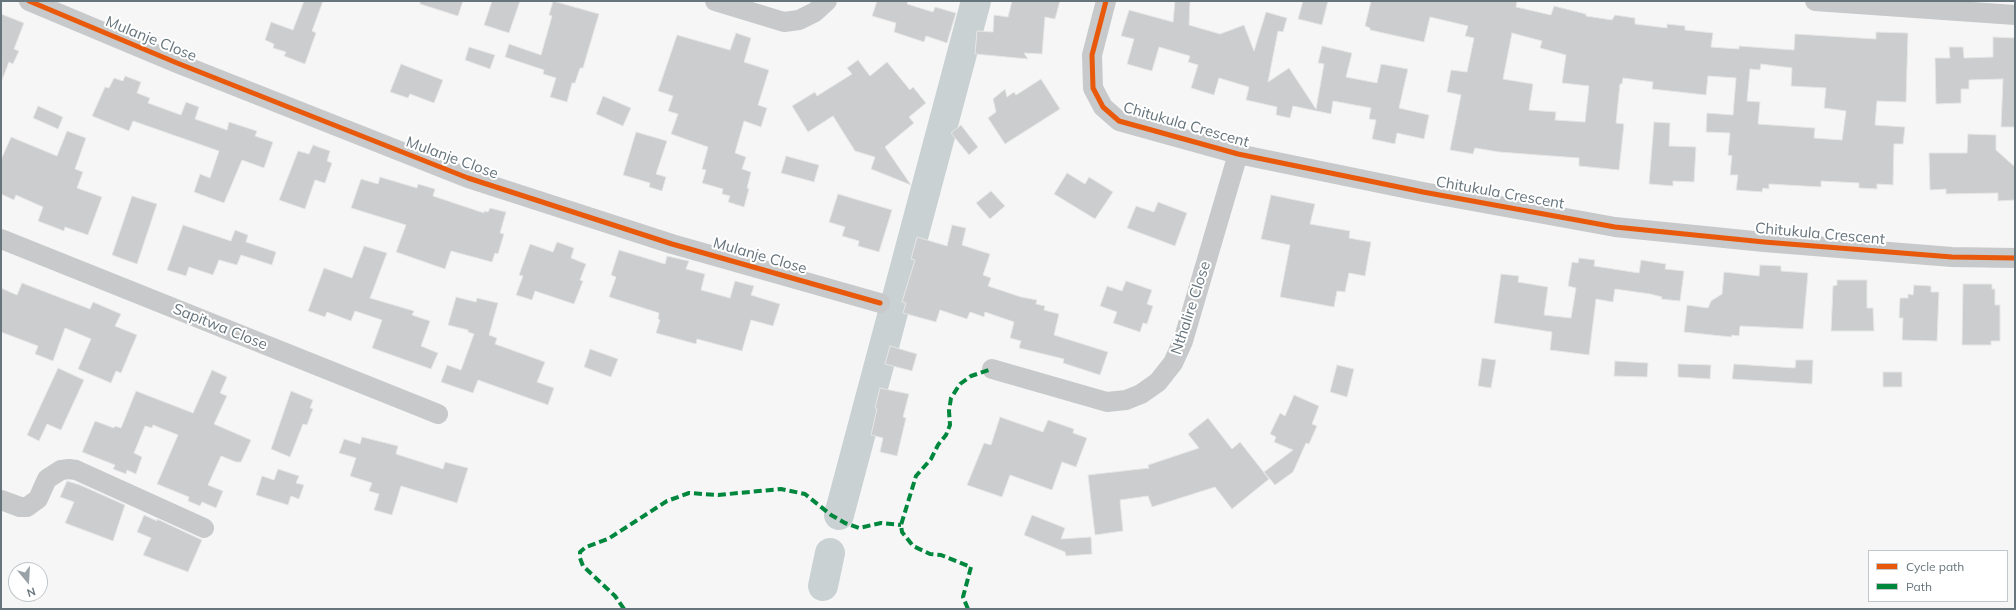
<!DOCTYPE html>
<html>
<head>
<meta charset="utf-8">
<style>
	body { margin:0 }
	#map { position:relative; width:2016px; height:610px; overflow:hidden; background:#f6f6f6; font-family:Mulish,sans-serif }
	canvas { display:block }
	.frame { position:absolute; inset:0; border:2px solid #66747c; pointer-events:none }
	.legend { position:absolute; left:1868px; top:550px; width:140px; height:52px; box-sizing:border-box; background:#fff; border:1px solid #c2c7cb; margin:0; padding:5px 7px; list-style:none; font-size:12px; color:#66747c }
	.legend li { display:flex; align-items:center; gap:8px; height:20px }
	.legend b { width:20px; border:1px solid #c2c7cb }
	.north { position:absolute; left:8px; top:562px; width:40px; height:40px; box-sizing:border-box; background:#fff; border:1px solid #c2c7cb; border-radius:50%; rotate:162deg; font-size:11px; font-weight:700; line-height:16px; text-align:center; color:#66747c }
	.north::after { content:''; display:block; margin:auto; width:14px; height:18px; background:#98a2a7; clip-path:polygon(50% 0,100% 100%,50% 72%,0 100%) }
</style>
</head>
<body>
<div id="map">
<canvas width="2016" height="610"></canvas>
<div class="frame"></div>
<ul class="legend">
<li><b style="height:5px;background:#e8590c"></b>Cycle path</li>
<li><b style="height:5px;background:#00873e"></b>Path</li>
</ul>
<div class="north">N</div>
</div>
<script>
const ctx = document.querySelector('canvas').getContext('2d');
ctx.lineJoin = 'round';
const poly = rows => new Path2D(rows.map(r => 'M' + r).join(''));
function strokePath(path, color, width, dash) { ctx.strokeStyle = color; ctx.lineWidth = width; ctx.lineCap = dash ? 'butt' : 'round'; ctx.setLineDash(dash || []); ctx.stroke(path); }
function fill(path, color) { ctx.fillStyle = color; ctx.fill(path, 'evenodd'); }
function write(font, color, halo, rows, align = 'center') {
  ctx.font = font + ' Mulish,sans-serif'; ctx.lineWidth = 4; ctx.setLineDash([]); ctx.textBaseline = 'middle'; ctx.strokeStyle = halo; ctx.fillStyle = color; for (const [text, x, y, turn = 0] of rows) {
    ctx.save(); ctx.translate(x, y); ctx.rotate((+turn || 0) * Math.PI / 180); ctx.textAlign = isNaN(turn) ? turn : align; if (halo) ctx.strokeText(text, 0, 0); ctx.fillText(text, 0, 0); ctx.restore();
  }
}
strokePath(poly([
	[839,515,976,1],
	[823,586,830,553]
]), '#c9d1d3', 30);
const building = poly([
	[304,1,323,1,312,31,316,33,305,64,284,56,286,52,273,48,274,44,265,40,271,22,293,30,304,1],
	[420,1,463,1,458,16,420,4,420,1],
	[492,1,520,1,509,33,484,25,492,1],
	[553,1,599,14,583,68,580,68,575,83,572,83,567,102,550,97,556,78,543,74,544,70,505,57,509,44,541,55,552,16,549,15,553,1],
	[877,1,908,1,907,4,933,12,935,7,956,13,947,43,926,36,924,42,894,32,896,23,872,16,877,1],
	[1012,1,1060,1,1055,19,1045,17,1042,54,1024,53,1028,59,975,54,977,31,993,32,994,15,1008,17,1012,1],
	[1175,1,1190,1,1189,25,1220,34,1244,25,1254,51,1266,12,1287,18,1283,32,1278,31,1268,82,1289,68,1316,109,1324,64,1318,63,1322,46,1352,53,1346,77,1377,83,1381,64,1408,69,1399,108,1429,115,1424,139,1397,133,1395,144,1372,139,1376,120,1369,119,1371,108,1333,101,1331,114,1293,106,1290,118,1276,115,1277,107,1246,100,1249,87,1219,78,1214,95,1191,88,1198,65,1188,62,1190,56,1159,47,1152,71,1127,64,1134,39,1121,36,1129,10,1173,22,1175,1],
	[1303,1,1328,1,1322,25,1298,19,1303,1],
	[1371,1,1517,1,1516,7,1551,15,1554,6,1586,14,1586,16,1612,20,1615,15,1635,18,1635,24,1667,28,1667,24,1685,26,1685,30,1713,33,1711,47,1739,49,1739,46,1794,50,1795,34,1876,39,1876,32,1908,33,1906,102,1877,101,1875,125,1905,127,1903,144,1894,144,1893,185,1877,184,1877,189,1859,188,1859,183,1821,181,1821,187,1769,184,1769,189,1763,188,1762,192,1736,190,1738,175,1730,175,1732,156,1728,155,1730,133,1706,132,1707,113,1733,115,1736,78,1708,76,1706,95,1652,89,1653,82,1623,78,1622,84,1620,84,1616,123,1624,124,1619,170,1579,166,1579,158,1499,152,1475,148,1473,154,1450,150,1461,95,1447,92,1451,70,1467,72,1474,38,1465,36,1468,26,1430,17,1424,42,1370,30,1370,28,1365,26,1371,1],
	[1512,33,1542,41,1540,48,1566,55,1562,83,1589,86,1585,122,1555,120,1556,112,1529,110,1533,84,1503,79,1512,33],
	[1761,64,1792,68,1791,86,1826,88,1824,108,1846,111,1842,140,1814,138,1815,128,1758,124,1760,102,1747,101,1750,69,1760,70,1761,64],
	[1,14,24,23,14,49,19,51,13,64,9,62,2,80,1,14],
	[736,33,751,38,744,62,769,70,758,105,767,108,761,127,744,121,735,153,746,157,742,169,751,172,747,188,749,189,744,207,728,202,730,196,722,194,723,189,702,183,706,170,702,169,708,147,671,134,678,114,668,111,673,96,658,91,677,35,730,50,736,33],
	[1993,37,2015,38,2015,127,2001,127,2003,79,1969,80,1969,89,1961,89,1961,103,1936,104,1935,58,1950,58,1949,47,1963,47,1964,58,1993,57,1993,37],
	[469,47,495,55,490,69,465,60,469,47],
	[858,60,870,76,887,62,910,90,913,87,926,103,909,117,914,123,885,147,911,185,871,169,875,157,855,151,833,116,808,132,792,106,815,92,817,96,852,74,847,68,858,60],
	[401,64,443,80,434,103,410,94,408,98,390,92,401,64],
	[125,76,141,82,137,93,150,98,148,103,181,115,186,102,199,107,195,119,227,130,229,122,257,131,255,136,273,142,264,168,242,160,224,203,194,192,200,174,210,178,219,151,133,121,129,131,92,116,105,87,109,88,114,78,123,81,125,76],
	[1041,79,1060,109,1005,144,988,118,996,112,993,99,1005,89,1007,97,1014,92,1016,95,1041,79],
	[603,96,631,108,623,126,596,114,603,96],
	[38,106,63,117,58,129,33,118,38,106],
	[1654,122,1670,123,1669,146,1696,147,1694,182,1673,181,1673,186,1649,184,1654,122],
	[961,125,978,147,969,155,951,133,961,125],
	[67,131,86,138,75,169,83,172,77,188,102,197,88,235,65,227,64,231,38,221,43,207,16,195,14,200,1,194,1,160,11,137,57,156,67,131],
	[636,132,667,141,656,174,666,177,662,191,649,187,650,183,623,175,636,132],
	[1968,134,1996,135,1996,150,2015,167,2015,200,1998,201,1998,193,1946,194,1946,189,1930,190,1929,153,1967,153,1968,134],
	[313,145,330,151,327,161,332,163,325,183,315,180,305,209,279,200,298,151,309,154,313,145],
	[786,156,819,165,814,182,781,173,786,156],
	[1067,173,1085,184,1089,177,1113,192,1095,219,1054,194,1067,173],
	[380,177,417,188,418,184,435,189,433,196,484,213,484,211,488,212,490,208,506,212,500,233,504,234,498,254,495,253,492,262,451,251,445,269,396,252,406,225,351,208,361,179,378,184,380,177],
	[991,191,1005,206,990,219,976,203,991,191],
	[838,194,892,210,879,252,858,246,859,241,842,236,845,227,829,222,838,194],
	[1271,195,1315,204,1310,224,1350,231,1349,238,1371,242,1365,276,1349,273,1345,292,1337,291,1334,307,1280,297,1290,245,1261,239,1271,195],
	[132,196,157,204,137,264,112,255,132,196],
	[1158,202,1187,213,1175,246,1127,228,1136,206,1154,212,1158,202],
	[183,225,231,241,235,230,248,235,246,242,276,252,272,265,241,255,237,265,219,260,213,275,189,267,186,276,167,270,183,225],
	[952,225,966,228,962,245,990,254,983,275,991,278,988,286,1021,297,1037,300,1036,304,1045,306,1044,310,1059,314,1054,335,1108,352,1100,375,1063,363,1064,359,1019,348,1021,341,1010,338,1014,322,985,312,984,317,970,312,967,319,940,310,936,322,903,313,906,303,902,302,915,260,911,259,917,237,947,246,952,225],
	[557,242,574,248,571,258,586,264,580,280,583,281,574,304,535,291,532,300,516,295,523,276,519,275,530,244,553,252,557,242],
	[364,246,387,253,370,298,414,311,412,315,430,321,421,346,438,353,431,369,372,348,382,320,355,311,351,321,327,312,325,317,308,311,324,268,352,278,364,246],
	[619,250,665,264,667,256,689,261,686,269,705,274,701,290,730,298,735,281,754,286,751,295,780,304,773,326,751,320,742,351,697,339,696,344,656,333,660,320,658,319,659,313,609,297,616,277,611,275,619,250],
	[1579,258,1595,260,1594,266,1639,273,1641,260,1666,264,1665,269,1684,271,1680,301,1661,299,1662,297,1650,294,1615,289,1613,302,1596,299,1589,355,1550,350,1552,332,1494,323,1501,274,1519,276,1518,282,1548,287,1544,315,1571,318,1576,288,1568,286,1572,262,1578,263,1579,258],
	[1760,265,1781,266,1781,271,1808,273,1803,329,1740,326,1739,336,1732,335,1731,337,1684,332,1687,305,1708,308,1711,301,1722,294,1724,272,1759,276,1760,265],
	[1837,280,1867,280,1867,308,1873,308,1874,331,1831,331,1833,286,1837,285,1837,280],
	[1126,281,1152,290,1147,304,1153,306,1147,324,1143,323,1140,332,1113,323,1117,312,1100,306,1107,286,1122,291,1126,281],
	[22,283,90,309,93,302,121,314,115,326,137,335,121,373,116,371,111,383,78,369,91,339,65,328,53,361,35,354,38,346,1,332,1,288,17,295,22,283],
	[1963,284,1992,284,1992,289,1995,289,1995,305,2000,305,2000,341,1991,341,1991,345,1962,345,1963,284],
	[1914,285,1931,286,1931,292,1939,292,1937,341,1902,340,1903,318,1899,318,1900,298,1908,298,1908,294,1913,295,1914,285],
	[456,297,476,302,477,298,498,303,489,335,497,338,495,344,545,362,537,382,554,388,548,405,478,380,473,393,441,382,447,365,461,370,474,334,468,332,468,330,448,325,456,297],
	[890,346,917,354,912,371,885,364,890,346],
	[590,349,618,359,611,377,584,367,590,349],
	[1482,358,1496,360,1491,388,1478,386,1482,358],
	[1796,360,1813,360,1812,384,1732,379,1734,364,1795,368,1796,360],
	[1615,361,1648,363,1647,377,1614,376,1615,361],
	[1678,364,1711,365,1710,379,1678,377,1678,364],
	[1337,365,1354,369,1347,397,1330,392,1337,365],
	[58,368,84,380,61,430,47,424,39,441,27,435,58,368],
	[212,370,227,377,220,393,227,396,214,424,251,440,241,462,236,462,221,456,208,485,223,491,216,508,202,502,200,506,188,501,189,497,157,484,178,435,153,425,152,428,145,426,134,453,142,457,136,474,127,470,126,474,113,469,115,465,82,452,95,421,114,428,115,426,121,428,136,391,193,413,212,370],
	[1883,372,1902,372,1902,387,1883,387,1883,372],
	[880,388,909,394,903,417,906,418,897,456,880,452,883,438,871,435,877,409,875,408,880,388],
	[291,391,313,400,310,408,313,409,307,425,303,424,290,457,271,449,291,391],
	[1294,395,1319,406,1312,424,1317,426,1309,444,1306,443,1293,472,1275,485,1264,472,1293,450,1274,442,1276,437,1270,434,1280,413,1285,416,1294,395],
	[1000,417,1043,432,1048,420,1074,429,1073,433,1087,438,1076,467,1062,462,1052,490,1010,475,1002,497,967,485,984,443,991,445,1000,417],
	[1208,418,1232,449,1240,442,1269,479,1232,509,1215,487,1152,507,1148,496,1120,500,1123,531,1095,535,1088,475,1149,468,1148,465,1199,448,1188,434,1208,418],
	[362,437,398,446,396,454,443,469,445,462,468,468,457,503,401,486,392,515,374,510,379,494,369,491,372,483,350,476,356,458,339,453,344,439,360,444,362,437],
	[278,469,299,476,296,483,304,485,299,499,291,496,288,505,256,495,262,476,274,480,278,469],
	[67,481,80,485,125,505,113,541,65,523,74,502,60,497,67,481],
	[144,515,157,521,157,519,202,540,188,572,143,555,151,538,137,532,144,515],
	[1032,515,1065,528,1061,539,1091,537,1092,554,1066,556,1065,552,1024,535,1032,515]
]);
fill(building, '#cccdce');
strokePath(building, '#e6e6e6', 1);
strokePath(poly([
	[29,1,177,63,468,178,672,244,880,303],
	[715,1,784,22,799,20,815,12,827,1],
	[1106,1,1092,55,1093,88,1103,107,1119,121,1238,154,1423,192,1615,227,1764,242,1952,257,2015,258],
	[1815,1,2015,15],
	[1,239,438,414],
	[992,369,1107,402,1126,400,1141,394,1158,382,1173,363,1183,341,1238,154],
	[1,500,20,507,27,507,38,499,47,479,61,470,69,469,76,470,204,528]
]), '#c7c9ca', 20);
strokePath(poly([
	[624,609,615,596,583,566,580,558,580,552,586,547,608,539,667,501,689,493,718,495,781,489,805,494,831,515,845,523,859,528,881,523,901,525],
	[968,609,963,597,971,567,941,555,930,554,913,546,902,532,901,525,916,476,931,459,938,445,946,435,950,425,949,411,951,398,960,384,971,376,992,369]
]), '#00873e', 4, [8, 4]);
strokePath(poly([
	[29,1,177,63,468,178,672,244,880,303],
	[1106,1,1092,55,1093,88,1103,107,1119,121,1238,154,1423,192,1615,227,1764,242,1952,257,2015,258]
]), '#e8590c', 5);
write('15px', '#66747c', '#fff', [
	["Mulanje Close",151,39,22],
	["Chitukula Crescent",1186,125,16],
	["Mulanje Close",452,158,20],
	["Chitukula Crescent",1500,193,10],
	["Chitukula Crescent",1820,234,5],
	["Mulanje Close",760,256,16],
	["Nthalire Close",1191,308,-72],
	["Sapitwa Close",220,327,22]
]);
</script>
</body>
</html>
